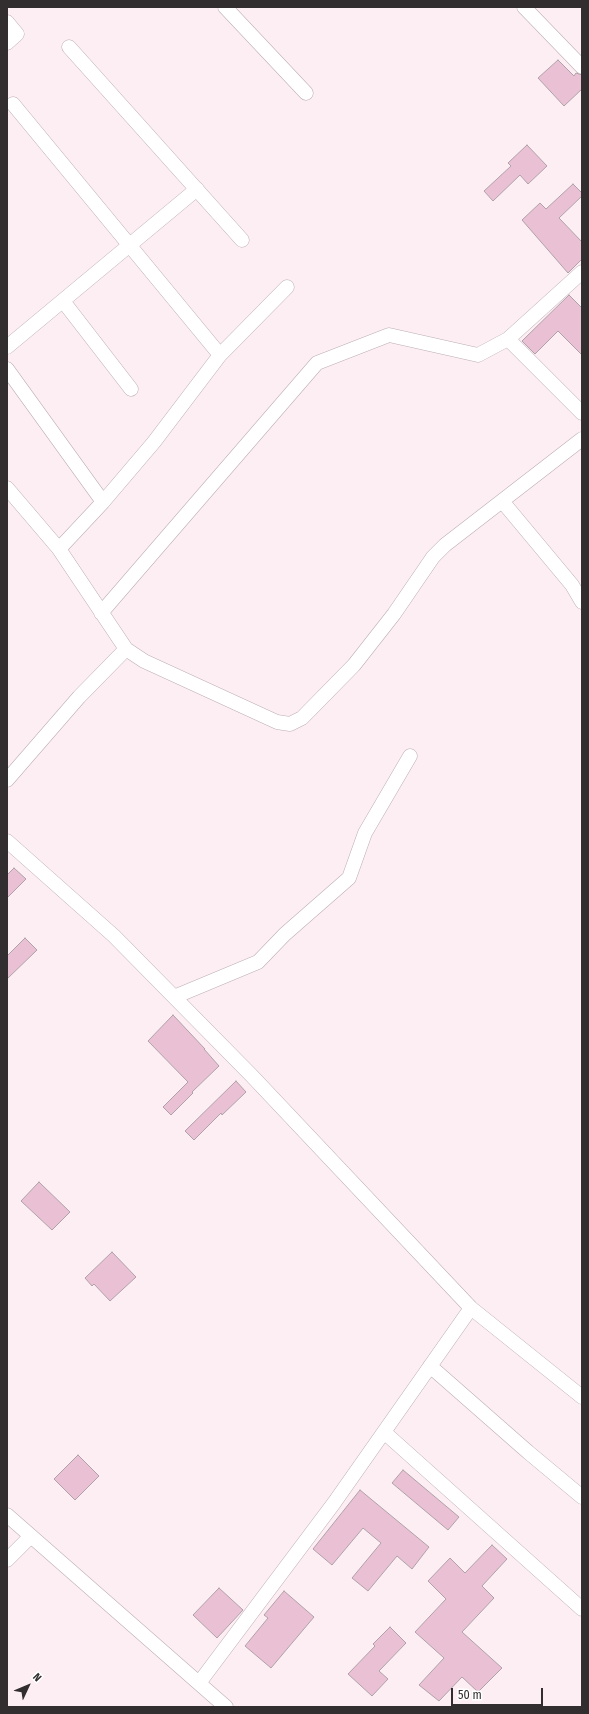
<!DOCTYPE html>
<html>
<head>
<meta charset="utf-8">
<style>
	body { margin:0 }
	#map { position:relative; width:589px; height:1714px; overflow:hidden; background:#fdeef4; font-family:"Fira Sans Condensed",sans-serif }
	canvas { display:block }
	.frame { position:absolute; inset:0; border:8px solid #322d2f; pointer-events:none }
	.north { position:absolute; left:8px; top:1666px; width:40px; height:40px; -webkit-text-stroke:3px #fff; paint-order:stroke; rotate:46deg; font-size:11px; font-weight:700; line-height:16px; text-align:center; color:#322d2f }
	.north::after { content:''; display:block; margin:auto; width:14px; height:18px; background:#322d2f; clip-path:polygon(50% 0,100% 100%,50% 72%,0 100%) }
	.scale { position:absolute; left:451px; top:1688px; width:92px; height:18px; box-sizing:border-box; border:2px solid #322d2f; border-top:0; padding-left:5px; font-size:12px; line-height:14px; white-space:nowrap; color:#322d2f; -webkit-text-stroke:3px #fff; paint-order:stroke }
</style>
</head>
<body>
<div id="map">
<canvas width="589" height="1714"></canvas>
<div class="frame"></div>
<div class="north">N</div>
<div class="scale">50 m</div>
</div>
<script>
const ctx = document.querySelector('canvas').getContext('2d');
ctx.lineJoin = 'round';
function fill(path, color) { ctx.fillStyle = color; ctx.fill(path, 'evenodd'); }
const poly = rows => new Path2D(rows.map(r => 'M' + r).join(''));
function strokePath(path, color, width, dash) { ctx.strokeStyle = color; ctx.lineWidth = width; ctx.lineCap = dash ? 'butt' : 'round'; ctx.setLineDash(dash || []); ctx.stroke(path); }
const building = poly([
	[558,60,574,76,576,73,582,75,582,89,564,106,538,78,558,60],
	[527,145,547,166,528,184,520,175,493,201,484,191,511,166,508,163,527,145],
	[573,184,582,193,582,196,559,218,582,242,582,259,568,273,522,220,540,203,546,209,573,184],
	[569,295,582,308,582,355,558,331,535,354,522,341,569,295],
	[14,868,26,879,7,898,7,875,14,868],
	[25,938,37,950,7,979,7,956,25,938],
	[173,1015,205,1049,204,1049,219,1066,192,1092,193,1093,171,1115,163,1107,188,1082,148,1041,173,1015],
	[236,1081,246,1092,222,1115,221,1113,194,1140,185,1131,236,1081],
	[39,1182,70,1212,52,1230,21,1201,39,1182],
	[112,1252,136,1277,110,1301,94,1284,92,1286,85,1278,112,1252],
	[78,1455,99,1476,75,1500,54,1479,78,1455],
	[403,1470,459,1517,448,1530,392,1483,403,1470],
	[360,1490,429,1547,412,1569,397,1556,368,1591,352,1578,381,1543,363,1528,332,1565,313,1549,360,1490],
	[492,1545,507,1559,482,1586,494,1598,462,1632,502,1668,478,1692,462,1677,439,1701,419,1685,444,1658,415,1632,446,1599,428,1581,450,1558,465,1573,492,1545],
	[219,1588,243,1610,217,1638,193,1615,219,1588],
	[284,1591,314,1617,271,1668,245,1646,268,1618,264,1615,284,1591],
	[390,1627,406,1643,379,1671,388,1679,372,1696,348,1674,375,1646,373,1644,390,1627]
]);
fill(building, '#e9c0d4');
strokePath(building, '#afa1a7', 1);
const minor = poly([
	[225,7,306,93],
	[524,7,582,67],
	[7,22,17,34,7,43],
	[69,47,242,240],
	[13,104,220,355],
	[582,272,508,339,582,413],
	[63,301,131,389],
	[7,347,197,189],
	[7,369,103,502],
	[7,488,59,549,126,649,144,661,277,722,290,724,302,718,354,665,394,614,433,557,445,545,582,439],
	[502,501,572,585,582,602],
	[59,549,103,502,154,442,220,355,287,287],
	[101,613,317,363,389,335,478,355,508,339],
	[7,780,79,697,126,649],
	[7,841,114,936,252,1076,471,1308,582,1397],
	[174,997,258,962,285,934,349,878,365,833,410,756],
	[430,1366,528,1452,582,1497],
	[384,1432,582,1609],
	[7,1515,226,1707],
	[7,1560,31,1536],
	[199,1683,334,1503,471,1308]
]);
strokePath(minor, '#bcaeb4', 15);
strokePath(minor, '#fff', 14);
</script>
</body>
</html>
